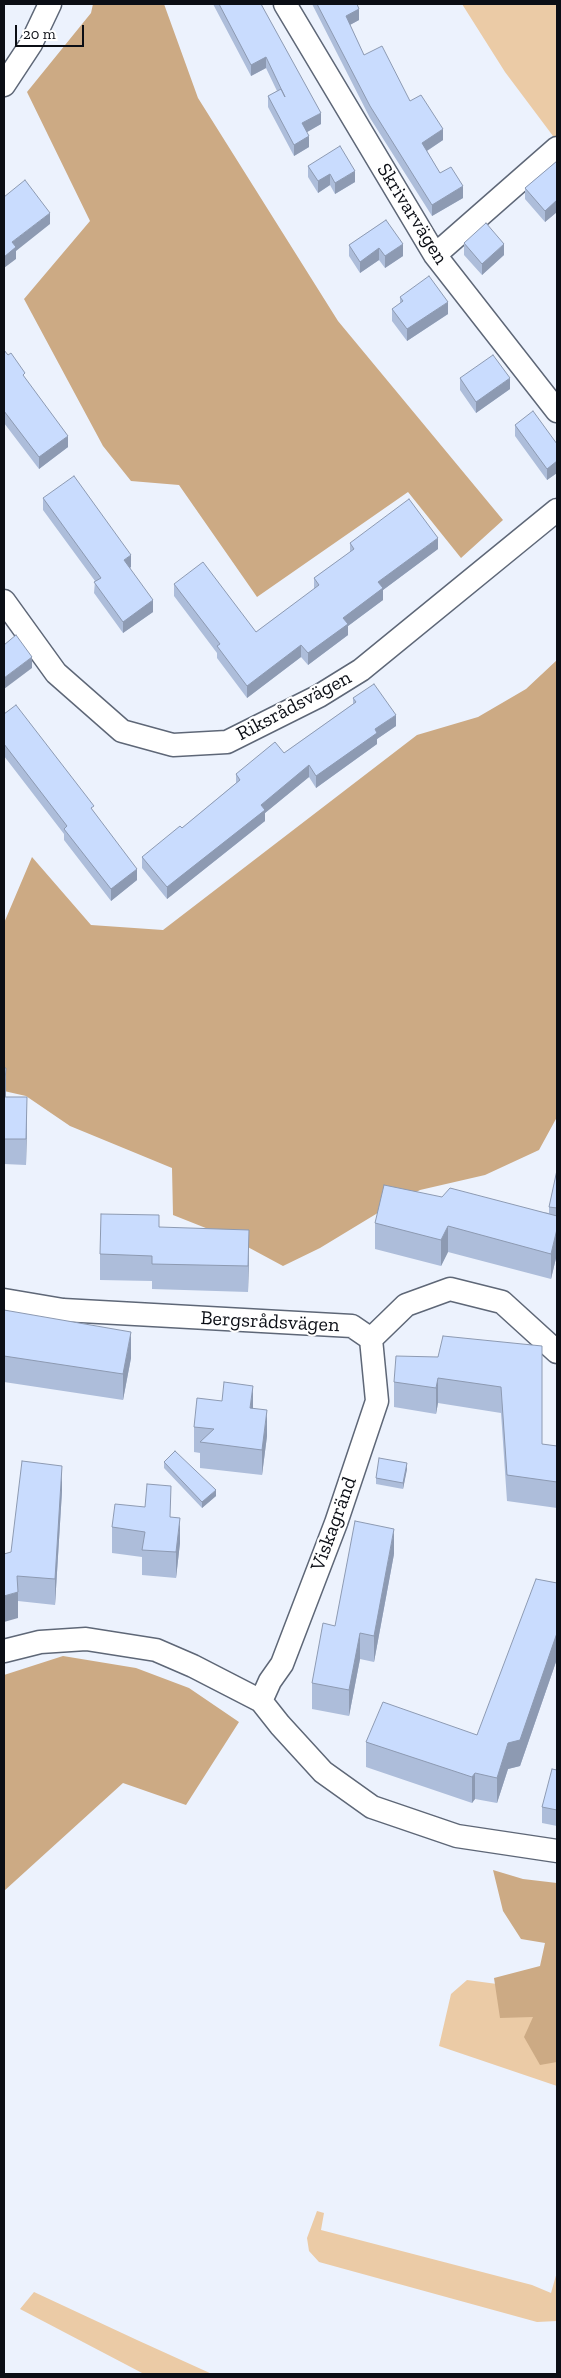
<!DOCTYPE html>
<html>
<head>
<meta charset="utf-8">
<style>
	body { margin:0 }
	#map { position:relative; width:561px; height:2378px; overflow:hidden; background:#ecf2fd; font-family:"Zilla Slab",serif }
	canvas { display:block }
	.frame { position:absolute; inset:0; border:5px solid #0b0e15; pointer-events:none }
	.scale { position:absolute; left:15px; top:25px; width:69px; height:22px; box-sizing:border-box; border:2px solid #0b0e15; border-top:0; padding-left:6px; font-size:15px; line-height:18px; white-space:nowrap; color:#0b0e15; -webkit-text-stroke:4px #fff; paint-order:stroke }
</style>
</head>
<body>
<div id="map">
<canvas width="561" height="2378"></canvas>
<div class="frame"></div>
<div class="scale">20 m</div>
</div>
<script>
const ctx = document.querySelector('canvas').getContext('2d');
ctx.lineJoin = 'round';
function fill(path, color) { ctx.fillStyle = color; ctx.fill(path, 'evenodd'); }
const poly = rows => new Path2D(rows.map(r => 'M' + r).join(''));
function strokePath(path, color, width, dash) { ctx.strokeStyle = color; ctx.lineWidth = width; ctx.lineCap = dash ? 'butt' : 'round'; ctx.setLineDash(dash || []); ctx.stroke(path); }
function write(font, color, halo, rows, align = 'center') {
  ctx.font = font + ' "Zilla Slab",serif'; ctx.lineWidth = 4.5; ctx.setLineDash([]); ctx.textBaseline = 'middle'; ctx.strokeStyle = halo; ctx.fillStyle = color; for (const [text, x, y, turn = 0] of rows) {
    ctx.save(); ctx.translate(x, y); ctx.rotate((+turn || 0) * Math.PI / 180); ctx.textAlign = isNaN(turn) ? turn : align; if (halo) ctx.strokeText(text, 0, 0); ctx.fillText(text, 0, 0); ctx.restore();
  }
}
fill(poly([
	[462,4,557,4,556,140,505,72],
	[467,1980,557,1992,557,2086,439,2046,451,1994],
	[317,2211,324,2213,321,2230,532,2285,551,2293,557,2272,557,2321,537,2322,319,2262,309,2251,307,2238],
	[34,2292,137,2340,212,2374,144,2374,20,2309]
]), '#ebcba6');
fill(poly([
	[93,4,164,4,198,98,338,321,503,520,461,558,408,492,257,597,179,485,131,481,103,446,24,299,90,221,27,92,91,13],
	[557,660,557,1117,539,1150,485,1175,420,1190,381,1211,320,1248,283,1266,231,1238,173,1215,172,1168,70,1126,26,1096,4,1091,4,923,32,857,91,925,163,930,417,735,478,717,526,689],
	[63,1656,136,1668,189,1688,239,1722,186,1805,123,1783,4,1891,4,1675],
	[493,1870,523,1879,557,1883,557,2062,540,2065,524,2037,533,2017,500,2018,494,1978,540,1966,545,1943,521,1939,503,1911]
]), '#ccaa84');
const street = poly([
	[285,4,435,255,557,411],
	[4,85,31,44,50,4],
	[435,255,557,148],
	[4,601,56,673,122,731,173,745,227,742,319,696,361,670,557,510],
	[4,1300,63,1310,352,1326,371,1339,406,1305,450,1289,502,1302,557,1352],
	[4,1651,40,1642,86,1639,156,1650,193,1666,261,1701,280,1725,323,1772,372,1807,457,1836,557,1851],
	[261,1701,270,1681,282,1664,336,1523,377,1401,371,1339]
]);
strokePath(street, '#5e6777', 25);
strokePath(street, '#fff', 22);
fill(poly([
	[213,4,261,4,321,124,307,132,309,147,294,156,268,107,268,96,277,91,266,68,251,76],
	[312,4,357,4,359,20,350,25,364,55,410,101,443,140,427,151,440,173,463,198,432,216,370,118],
	[557,161,557,212,545,222,525,199,525,188],
	[308,166,355,182,335,194,330,185,318,193,308,177],
	[386,220,403,256,385,268,379,260,360,273,349,256,349,245],
	[464,243,504,255,482,275,464,255],
	[400,297,448,314,407,341,392,321,392,309,400,304],
	[4,350,25,378,68,447,39,469,4,423],
	[460,378,510,389,476,413,460,390],
	[515,425,557,444,557,473,547,480,515,436],
	[43,498,131,567,130,568,153,612,123,633,94,593,95,581,43,510],
	[350,543,438,549,383,590,383,600,348,626,348,635,308,665,301,657,247,698,217,658,217,653,174,596,174,584,256,632,314,589,314,578,350,552],
	[353,698,396,726,377,739,377,744,316,788,309,777,265,813,265,821,167,899,142,868,142,857,182,828,236,783,236,774,284,753,353,704],
	[4,714,94,812,137,880,111,901,64,840,64,834,4,756],
	[4,1068,6,1097,27,1122,26,1165,4,1164],
	[557,1170,557,1254,551,1279,448,1252,441,1266,375,1249,375,1223,442,1197,549,1213,549,1207],
	[159,1227,249,1255,248,1292,152,1289,152,1281,100,1280,100,1254],
	[4,1310,131,1358,123,1400,4,1382],
	[542,1346,542,1444,557,1446,557,1508,507,1501,501,1413,438,1403,436,1414,394,1407,394,1382,438,1357],
	[253,1409,267,1436,262,1475,200,1468,200,1453,194,1452,194,1427],
	[164,1462,216,1496,202,1508,164,1468],
	[407,1469,403,1489,376,1484,376,1478],
	[62,1491,55,1605,18,1601,18,1618,11,1552],
	[171,1517,180,1543,176,1578,142,1575,142,1557,112,1553,112,1527],
	[394,1554,374,1662,360,1659,349,1716,312,1709,312,1683,335,1626],
	[557,1583,557,1659,520,1766,508,1769,497,1803,475,1799,472,1803,366,1767,366,1742,477,1735],
	[557,1770,557,1826,542,1823,542,1807]
]), '#adbdda');
fill(poly([
	[359,9,359,20,346,27,346,16],
	[266,57,266,68,251,76,251,65],
	[321,113,321,124,302,135,302,123],
	[443,129,443,140,422,154,422,143],
	[309,136,309,147,294,156,294,145],
	[355,171,355,182,335,194,335,183],
	[330,174,330,185,318,193,318,181],
	[463,186,463,198,432,216,432,205],
	[557,200,557,212,545,222,545,211],
	[50,213,50,224,16,251,16,259,4,268,4,257,12,242],
	[403,244,403,256,385,268,385,256],
	[504,244,504,255,482,275,482,264],
	[379,248,379,260,360,273,360,262],
	[448,302,448,314,407,341,407,329],
	[510,378,510,389,476,413,476,402],
	[68,436,68,447,39,469,39,457],
	[557,461,557,473,547,480,547,469],
	[438,538,438,549,383,590,383,600,348,626,348,635,308,665,308,653,378,582],
	[131,555,131,567,124,572,124,560],
	[153,600,153,612,123,633,123,622],
	[301,645,301,657,247,698,247,686],
	[32,657,32,668,4,689,4,678],
	[396,715,396,726,377,739,377,744,316,788,316,776,375,729],
	[309,765,309,777,265,813,265,821,167,899,167,887,261,805],
	[137,869,137,880,111,901,111,889],
	[6,1068,6,1094,4,1118,4,1093],
	[27,1097,27,1122,26,1165,26,1139],
	[448,1226,448,1252,441,1266,441,1240],
	[557,1229,557,1254,551,1279,551,1254],
	[249,1230,249,1255,248,1292,248,1266],
	[131,1332,131,1358,123,1400,123,1374],
	[438,1378,438,1403,436,1414,436,1388],
	[253,1386,253,1411,250,1408],
	[267,1410,267,1436,262,1475,262,1450],
	[407,1463,407,1469,403,1489,403,1483],
	[62,1466,62,1491,55,1605,55,1579],
	[216,1490,216,1496,202,1508,202,1502],
	[180,1518,180,1543,176,1578,176,1552],
	[394,1529,394,1554,374,1662,374,1636],
	[18,1592,18,1618,4,1622,4,1596],
	[360,1633,360,1659,349,1716,349,1690],
	[557,1633,557,1659,520,1766,508,1769,497,1803,497,1778,508,1743],
	[475,1773,475,1799,472,1803,472,1777]
]), '#8d9ab2');
const building = poly([
	[219,4,261,4,321,113,302,123,309,136,294,145,268,96,281,89,285,97,266,57,251,65,219,4],
	[317,4,357,4,359,9,346,16,364,55,382,46,410,101,421,95,443,129,422,143,440,173,451,167,463,186,432,205,370,106,317,4],
	[340,146,355,171,335,183,330,174,318,181,308,166,340,146],
	[557,161,557,200,545,211,525,188,557,161],
	[25,180,50,213,12,242,16,247,4,257,4,197,25,180],
	[386,220,403,244,385,256,379,248,360,262,349,245,386,220],
	[486,223,504,244,482,264,464,243,486,223],
	[429,276,448,302,407,329,392,309,403,301,400,297,429,276],
	[4,350,8,355,11,353,25,373,23,375,68,436,39,457,4,411,4,350],
	[493,355,510,378,476,402,460,378,493,355],
	[533,411,557,444,557,461,547,469,515,425,533,411],
	[74,476,131,555,124,560,153,600,123,622,94,582,101,578,43,498,74,476],
	[409,499,438,538,378,582,383,588,343,618,348,624,308,653,301,645,247,686,217,646,220,644,174,584,203,562,256,632,319,585,314,578,354,549,350,543,409,499],
	[16,635,32,657,4,678,4,645,16,635],
	[374,684,396,715,375,729,377,733,316,776,309,765,261,805,265,810,167,887,142,857,180,826,182,828,240,780,236,774,275,742,284,753,356,702,353,698,374,684],
	[16,705,94,806,91,808,137,869,111,889,64,829,67,826,4,744,4,714,16,705],
	[4,1068,6,1068,4,1093,4,1068],
	[4,1097,27,1097,26,1139,4,1139,4,1097],
	[557,1170,557,1208,549,1207,557,1170],
	[384,1185,442,1197,450,1188,557,1216,557,1229,551,1254,448,1226,441,1240,375,1223,384,1185],
	[101,1214,159,1215,159,1227,249,1230,248,1266,152,1264,152,1256,100,1254,101,1214],
	[4,1310,131,1332,123,1374,4,1356,4,1310],
	[443,1336,542,1346,542,1444,557,1446,557,1482,507,1475,501,1387,438,1378,436,1388,394,1382,396,1356,438,1357,443,1336],
	[224,1382,253,1386,250,1408,267,1410,262,1450,200,1442,214,1429,194,1427,197,1398,222,1401,224,1382],
	[175,1451,216,1490,202,1502,164,1462,175,1451],
	[379,1458,407,1463,403,1483,376,1478,379,1458],
	[22,1461,62,1466,55,1579,17,1576,18,1592,4,1596,4,1554,11,1552,22,1461],
	[147,1484,171,1486,170,1517,180,1518,176,1552,142,1550,145,1532,112,1527,115,1504,145,1507,147,1484],
	[355,1521,394,1529,374,1636,360,1633,349,1690,312,1683,323,1623,335,1626,355,1521],
	[536,1579,557,1583,557,1633,520,1740,508,1743,497,1778,475,1773,472,1777,366,1742,383,1702,477,1735,536,1579],
	[552,1769,557,1770,557,1810,542,1807,552,1769]
]);
fill(building, '#c9dcfe');
strokePath(building, '#8d9ab2', 1);
write('20px', '#0b0e15', '#fff', [
	["Skrivarvägen",412,214,58],
	["Riksrådsvägen",294,706,-28],
	["Bergsrådsvägen",270,1322,3],
	["Viskagränd",334,1524,-70]
]);
</script>
</body>
</html>
